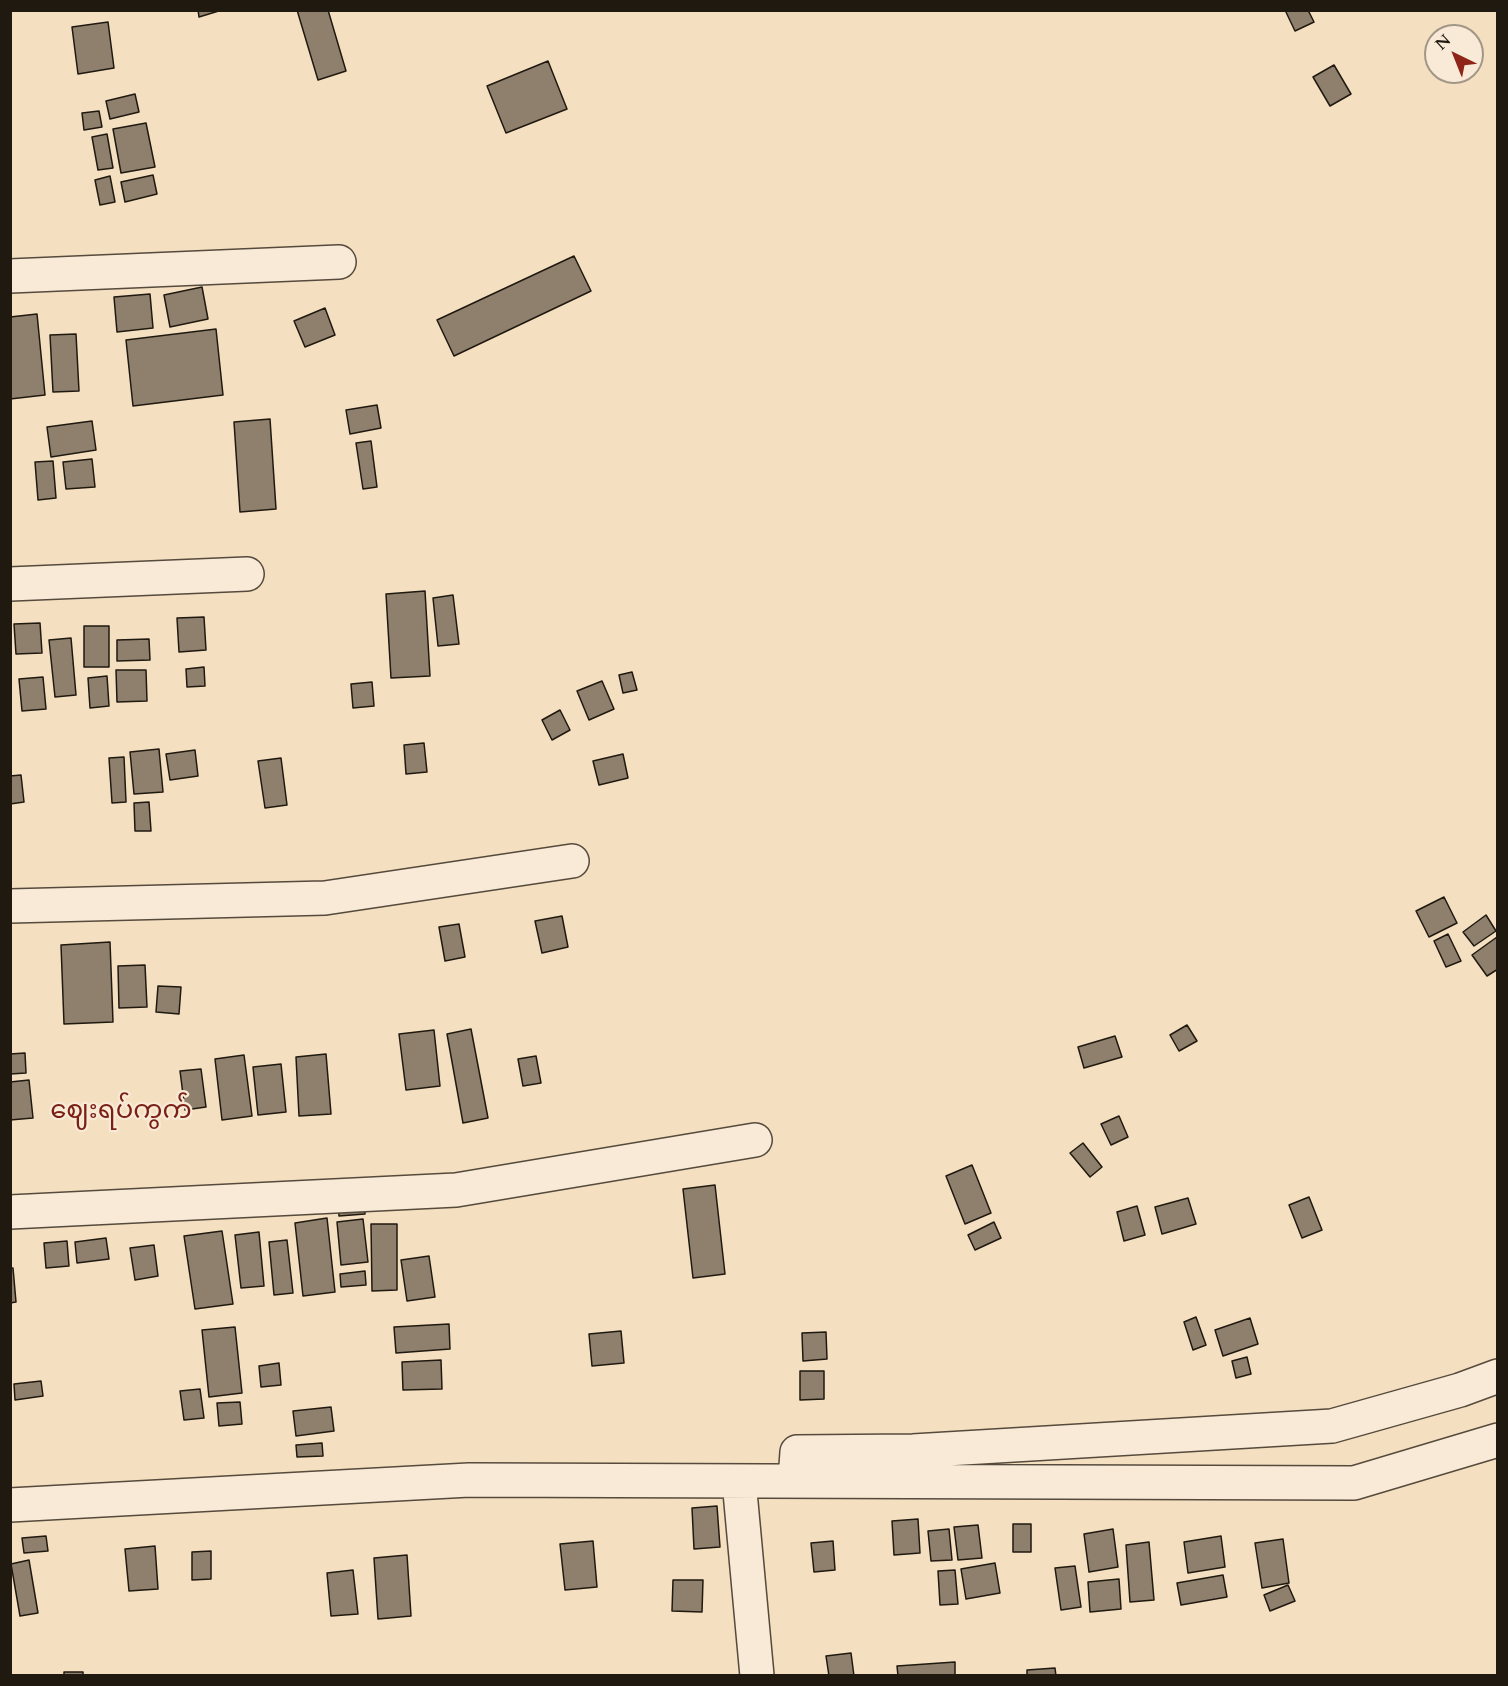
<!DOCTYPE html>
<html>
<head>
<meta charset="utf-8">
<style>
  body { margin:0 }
  #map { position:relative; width:1508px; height:1686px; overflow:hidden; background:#f4dfc0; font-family:Cardo,serif }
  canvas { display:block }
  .frame { position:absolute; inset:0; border:12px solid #201910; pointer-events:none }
  .north { position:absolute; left:1424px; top:24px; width:60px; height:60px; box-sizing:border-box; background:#f8ead6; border:2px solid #a29687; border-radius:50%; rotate:317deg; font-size:16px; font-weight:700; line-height:24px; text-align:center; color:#201910 }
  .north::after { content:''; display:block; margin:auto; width:21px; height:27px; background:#8f2418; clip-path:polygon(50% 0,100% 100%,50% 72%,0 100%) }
</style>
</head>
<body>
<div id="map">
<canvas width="1508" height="1686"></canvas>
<div class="frame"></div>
<div class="north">N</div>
</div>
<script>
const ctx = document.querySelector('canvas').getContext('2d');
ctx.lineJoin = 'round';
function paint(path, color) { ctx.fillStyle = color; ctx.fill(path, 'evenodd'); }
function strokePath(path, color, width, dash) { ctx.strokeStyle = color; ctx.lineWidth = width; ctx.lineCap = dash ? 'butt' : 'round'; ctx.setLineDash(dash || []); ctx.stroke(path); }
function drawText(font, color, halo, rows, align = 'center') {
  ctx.font = font + ' Cardo,"Noto Sans Myanmar",serif'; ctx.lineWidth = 4.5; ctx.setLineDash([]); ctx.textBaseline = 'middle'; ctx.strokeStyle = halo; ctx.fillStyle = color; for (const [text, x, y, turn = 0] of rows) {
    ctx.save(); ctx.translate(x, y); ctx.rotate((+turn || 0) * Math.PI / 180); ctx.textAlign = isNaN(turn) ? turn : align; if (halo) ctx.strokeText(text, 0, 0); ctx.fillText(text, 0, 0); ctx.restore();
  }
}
const building = new Path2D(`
  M 198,10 L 222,10 L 199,17 Z
  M 297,10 L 328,10 L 346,71 L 318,80 Z
  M 1285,10 L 1308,10 L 1314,22 L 1295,31 Z
  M 108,22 L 114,68 L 78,74 L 72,27 Z
  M 548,61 L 567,109 L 506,133 L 487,86 Z
  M 1334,65 L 1351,94 L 1330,106 L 1313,77 Z
  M 135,94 L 139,112 L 110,119 L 106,101 Z
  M 99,111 L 102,127 L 84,130 L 82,113 Z
  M 146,123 L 155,167 L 121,173 L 113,129 Z
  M 107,134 L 113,168 L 98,170 L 92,137 Z
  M 153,175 L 157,194 L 125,202 L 121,182 Z
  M 110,176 L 115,202 L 100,205 L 95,180 Z
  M 574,256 L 591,291 L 454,356 L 437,320 Z
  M 202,287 L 208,319 L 170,327 L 164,295 Z
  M 150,294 L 153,328 L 117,332 L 114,297 Z
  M 325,308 L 335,335 L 305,347 L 294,321 Z
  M 37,314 L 45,395 L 10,399 L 10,317 Z
  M 216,329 L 223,395 L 133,406 L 126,340 Z
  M 76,334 L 79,391 L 53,392 L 50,335 Z
  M 377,405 L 381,428 L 350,434 L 346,410 Z
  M 270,419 L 276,509 L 240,512 L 234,422 Z
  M 92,421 L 96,450 L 51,457 L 47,427 Z
  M 371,441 L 377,487 L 363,489 L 356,443 Z
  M 92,459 L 95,487 L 66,489 L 63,462 Z
  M 53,461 L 56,498 L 38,500 L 35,462 Z
  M 425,591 L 430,676 L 391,678 L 386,594 Z
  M 453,595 L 459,644 L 438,646 L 433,598 Z
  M 204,617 L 206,650 L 179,652 L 177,618 Z
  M 40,623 L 42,653 L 16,654 L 14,624 Z
  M 84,626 L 109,626 L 109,667 L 84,667 Z
  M 71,638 L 76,695 L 55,697 L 49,640 Z
  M 149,639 L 150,660 L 117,661 L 117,640 Z
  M 204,667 L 205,686 L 187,687 L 186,669 Z
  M 116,670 L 146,670 L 147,701 L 117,702 Z
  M 632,672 L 637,690 L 623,693 L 619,675 Z
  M 107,676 L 109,706 L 90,708 L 88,678 Z
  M 43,677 L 46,709 L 22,711 L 19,679 Z
  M 602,681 L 614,709 L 589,720 L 577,691 Z
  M 372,682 L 374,706 L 353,708 L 351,684 Z
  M 560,710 L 570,730 L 552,740 L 542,720 Z
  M 424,743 L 427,772 L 406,774 L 404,745 Z
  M 159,749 L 163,792 L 134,794 L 130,752 Z
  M 195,750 L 198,776 L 170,780 L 166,754 Z
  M 623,754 L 628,778 L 599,785 L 593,761 Z
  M 124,757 L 126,802 L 112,803 L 109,758 Z
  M 281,758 L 287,805 L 265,808 L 258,761 Z
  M 21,775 L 24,802 L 10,804 L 10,776 Z
  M 149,802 L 151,831 L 135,831 L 134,803 Z
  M 1444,897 L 1457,923 L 1429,937 L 1416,911 Z
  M 1486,915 L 1496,931 L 1474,946 L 1463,932 Z
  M 562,916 L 568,947 L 542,953 L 535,921 Z
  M 459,924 L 465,957 L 445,961 L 439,927 Z
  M 1448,934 L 1461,961 L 1446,967 L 1434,941 Z
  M 1497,937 L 1498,969 L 1487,976 L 1472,955 Z
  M 110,942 L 113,1022 L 64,1024 L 61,945 Z
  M 145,965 L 147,1007 L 119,1008 L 118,966 Z
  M 158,986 L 181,987 L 179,1014 L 156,1012 Z
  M 1187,1025 L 1197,1041 L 1179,1051 L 1170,1035 Z
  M 471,1029 L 488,1118 L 463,1123 L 447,1034 Z
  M 434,1030 L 440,1086 L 406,1090 L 399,1034 Z
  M 1115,1036 L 1122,1057 L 1084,1068 L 1078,1047 Z
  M 25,1053 L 26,1073 L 10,1074 L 10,1054 Z
  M 326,1054 L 331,1114 L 299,1116 L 296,1057 Z
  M 244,1055 L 252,1116 L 222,1120 L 215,1059 Z
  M 536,1056 L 541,1083 L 523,1086 L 518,1059 Z
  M 281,1064 L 286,1112 L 258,1115 L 253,1067 Z
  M 201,1069 L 206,1107 L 185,1110 L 180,1071 Z
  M 29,1080 L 33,1118 L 10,1120 L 10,1082 Z
  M 1119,1116 L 1128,1137 L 1111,1145 L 1101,1124 Z
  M 1083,1143 L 1102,1167 L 1090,1177 L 1070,1153 Z
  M 972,1165 L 991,1213 L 965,1224 L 946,1176 Z
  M 715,1185 L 725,1274 L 693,1278 L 683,1189 Z
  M 1309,1197 L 1322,1230 L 1302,1238 L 1289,1205 Z
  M 1188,1198 L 1196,1224 L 1162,1234 L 1155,1207 Z
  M 364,1201 L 365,1214 L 339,1216 L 338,1203 Z
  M 1137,1206 L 1145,1235 L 1124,1241 L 1117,1212 Z
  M 327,1218 L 335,1292 L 303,1296 L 295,1223 Z
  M 363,1219 L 368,1262 L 341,1265 L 337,1222 Z
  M 994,1222 L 1001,1238 L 975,1250 L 968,1235 Z
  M 371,1224 L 397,1224 L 397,1290 L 372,1291 Z
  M 222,1231 L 233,1304 L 195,1309 L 184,1236 Z
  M 259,1232 L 264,1286 L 241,1288 L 235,1235 Z
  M 106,1238 L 109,1259 L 77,1263 L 75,1242 Z
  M 287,1240 L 293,1293 L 274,1295 L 269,1242 Z
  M 67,1241 L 69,1266 L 46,1268 L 44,1243 Z
  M 154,1245 L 158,1276 L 135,1280 L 130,1248 Z
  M 429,1256 L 435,1297 L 407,1301 L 401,1260 Z
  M 10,1268 L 13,1268 L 16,1302 L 10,1303 Z
  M 365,1271 L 366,1285 L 341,1287 L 340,1274 Z
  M 1196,1317 L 1206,1345 L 1193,1350 L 1184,1322 Z
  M 1250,1318 L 1258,1344 L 1223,1356 L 1215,1330 Z
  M 449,1324 L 450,1349 L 396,1353 L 394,1327 Z
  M 235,1327 L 242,1393 L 209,1397 L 202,1330 Z
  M 621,1331 L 624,1363 L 592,1366 L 589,1334 Z
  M 826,1332 L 827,1359 L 803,1361 L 802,1333 Z
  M 1247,1357 L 1251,1374 L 1236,1378 L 1232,1361 Z
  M 441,1360 L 442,1389 L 403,1390 L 402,1362 Z
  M 279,1363 L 281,1385 L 261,1387 L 259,1366 Z
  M 800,1371 L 824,1371 L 824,1399 L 800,1400 Z
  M 41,1381 L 43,1396 L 15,1400 L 14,1384 Z
  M 200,1389 L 204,1418 L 184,1420 L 180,1391 Z
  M 240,1402 L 242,1424 L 219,1426 L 217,1403 Z
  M 331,1407 L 334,1431 L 296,1436 L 293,1411 Z
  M 322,1443 L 323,1456 L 297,1457 L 296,1445 Z
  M 717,1506 L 720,1547 L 694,1549 L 692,1508 Z
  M 918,1519 L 920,1553 L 894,1555 L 892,1521 Z
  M 1013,1524 L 1031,1524 L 1031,1552 L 1013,1552 Z
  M 978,1525 L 982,1558 L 958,1560 L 954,1527 Z
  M 949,1529 L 952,1560 L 931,1561 L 928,1531 Z
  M 1113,1529 L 1118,1567 L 1089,1572 L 1084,1534 Z
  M 46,1536 L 48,1551 L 24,1553 L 22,1538 Z
  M 1221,1536 L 1225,1567 L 1188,1573 L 1184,1542 Z
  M 1283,1539 L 1289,1583 L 1262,1588 L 1255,1543 Z
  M 593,1541 L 597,1587 L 565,1590 L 560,1544 Z
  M 833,1541 L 835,1570 L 814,1572 L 811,1543 Z
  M 1149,1542 L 1154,1600 L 1130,1602 L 1126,1545 Z
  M 155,1546 L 158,1589 L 129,1591 L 125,1549 Z
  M 211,1551 L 211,1579 L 192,1580 L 192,1552 Z
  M 407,1555 L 411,1616 L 378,1619 L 374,1558 Z
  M 29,1560 L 38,1613 L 20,1616 L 11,1564 Z
  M 995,1563 L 1000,1593 L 966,1599 L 961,1569 Z
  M 1075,1566 L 1081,1607 L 1061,1610 L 1055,1568 Z
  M 353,1570 L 358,1614 L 331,1616 L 327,1573 Z
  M 955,1570 L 958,1604 L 940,1605 L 938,1571 Z
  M 1223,1575 L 1227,1597 L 1181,1605 L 1177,1583 Z
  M 1119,1579 L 1121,1609 L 1090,1612 L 1088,1582 Z
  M 673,1580 L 703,1580 L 702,1612 L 672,1611 Z
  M 1288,1585 L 1295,1601 L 1270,1611 L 1264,1595 Z
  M 851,1653 L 854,1676 L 829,1676 L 826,1656 Z
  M 955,1662 L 955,1676 L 898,1676 L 897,1666 Z
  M 1055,1668 L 1056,1676 L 1027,1676 L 1027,1670 Z
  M 64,1672 L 83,1672 L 83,1676 L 64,1676 Z`);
const street = new Path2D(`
  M 10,276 L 339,262
  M 10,584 L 247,574
  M 10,906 L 325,898 L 572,861
  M 10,1212 L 456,1190 L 755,1140
  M 739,1481 L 757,1676
  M 795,1481 L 797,1452 L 913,1451 L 1332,1426 L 1460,1390 L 1498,1376
  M 10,1505 L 469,1480 L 1354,1483 L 1498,1440`);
const quarterNames = [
  ["ဈေးရပ်ကွက်",121,1112]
];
paint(building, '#8e806c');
strokePath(building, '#201910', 1.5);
strokePath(street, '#554a3c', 36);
strokePath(street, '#f8ead6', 33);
drawText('26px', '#7a1f14', '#f8ead6', quarterNames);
</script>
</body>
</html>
